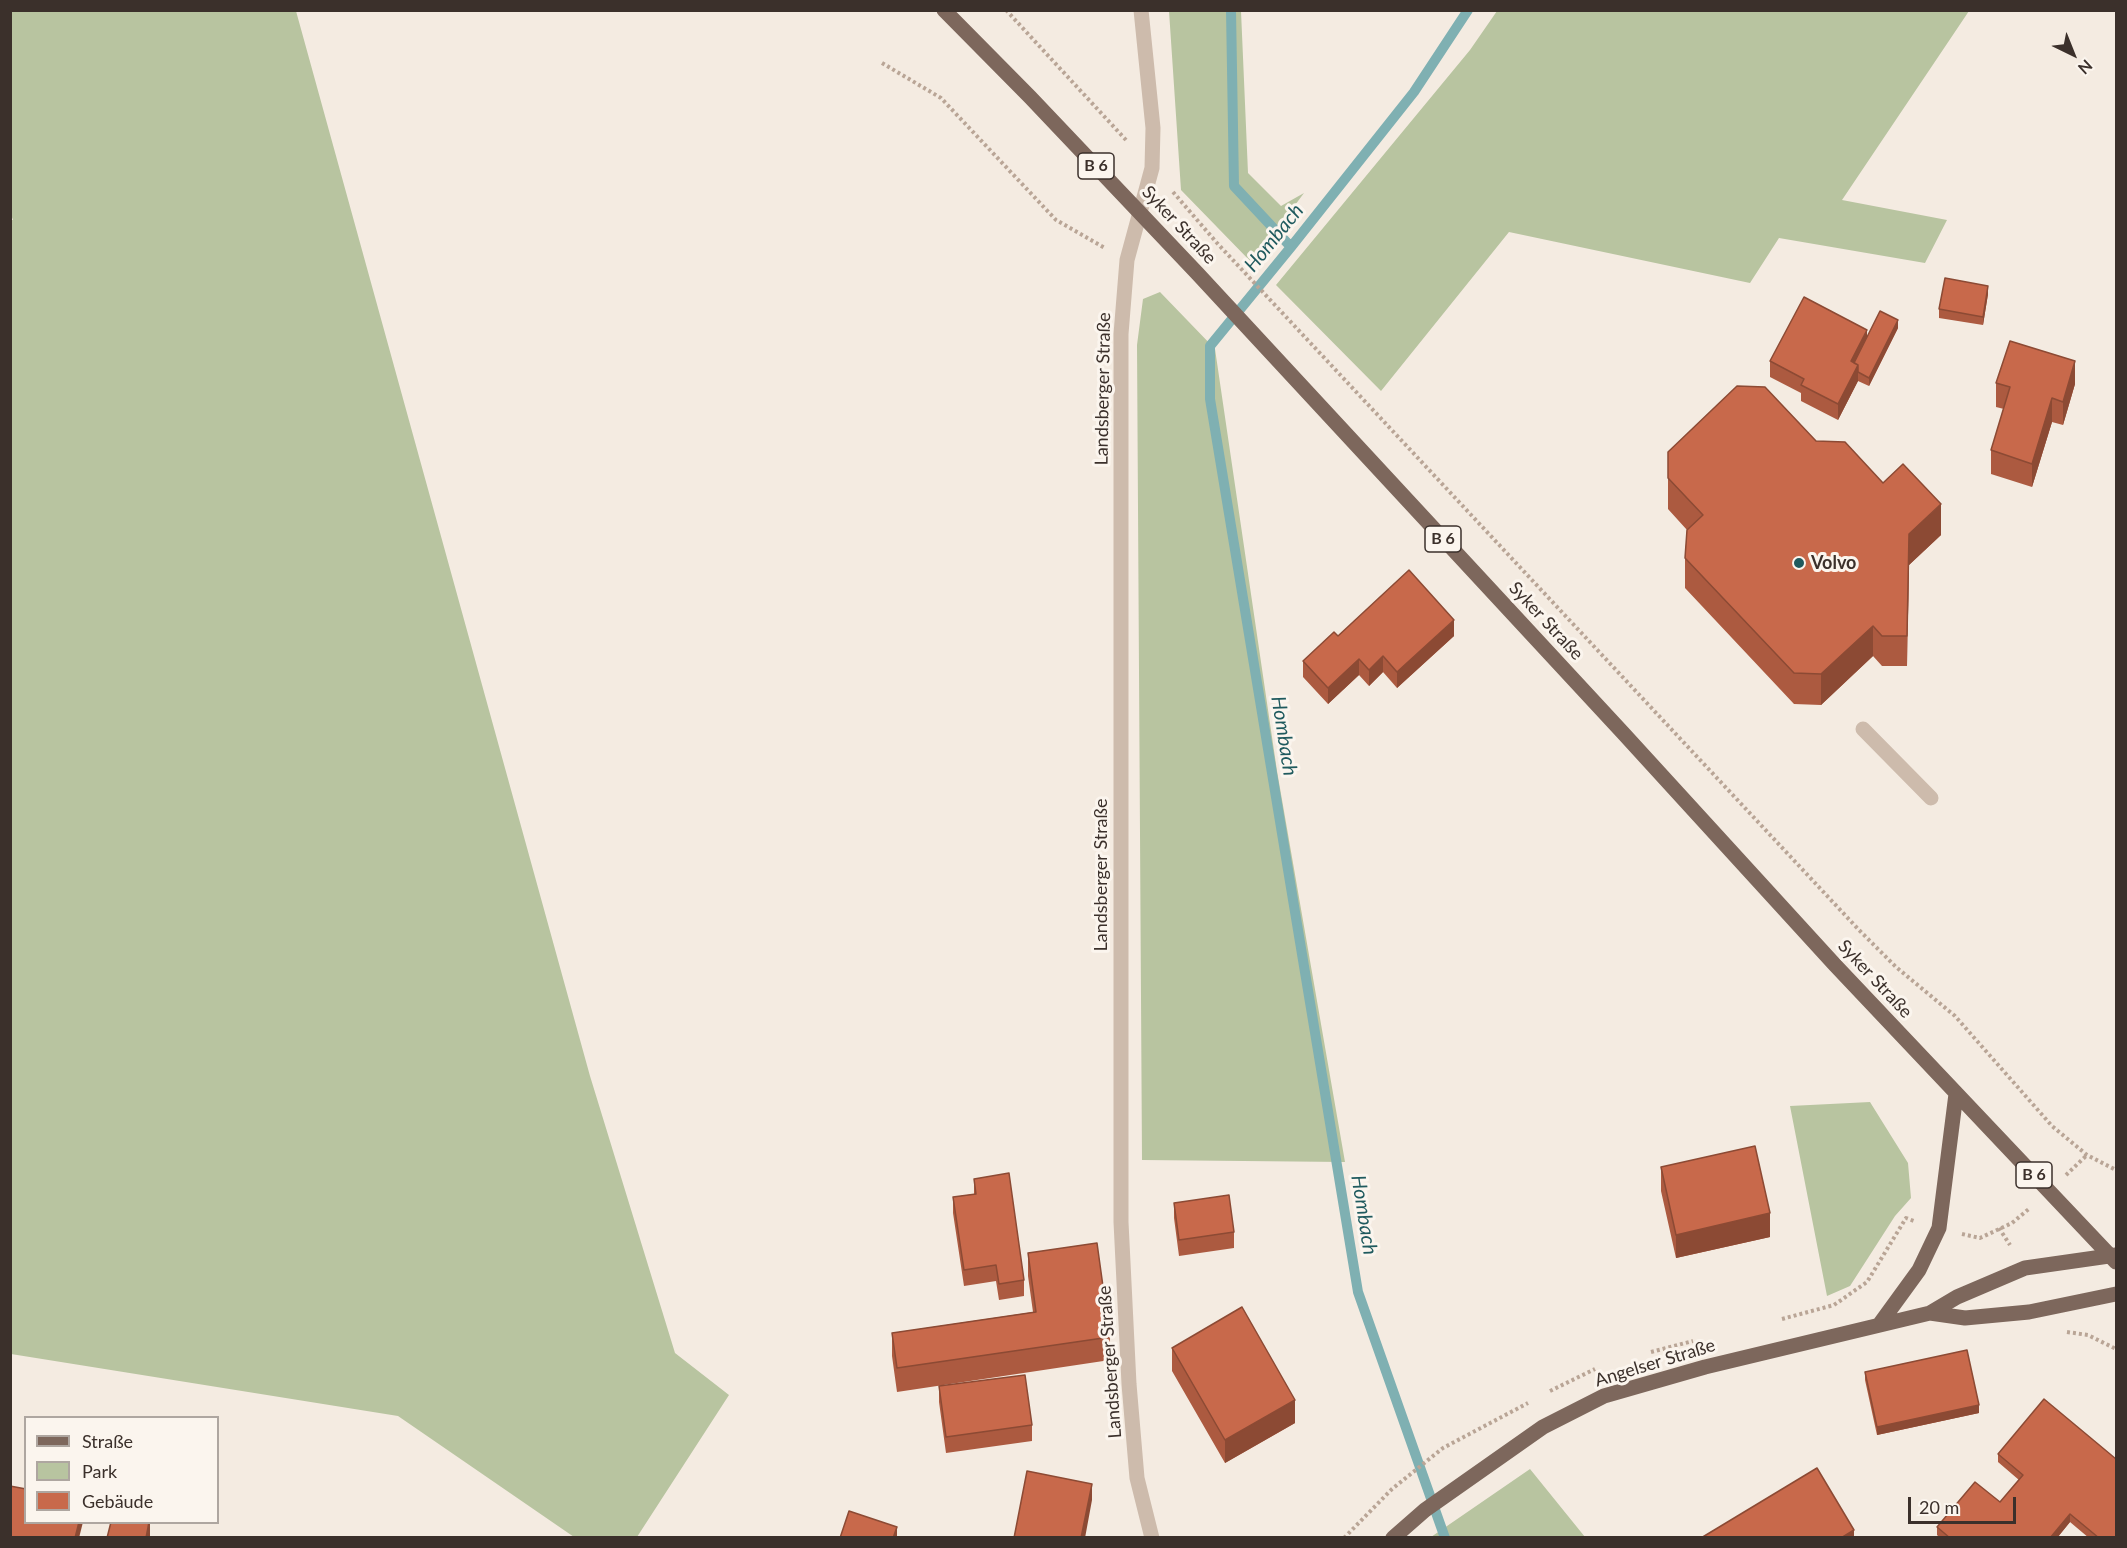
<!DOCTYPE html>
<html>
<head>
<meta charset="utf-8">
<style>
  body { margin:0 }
  #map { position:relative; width:2127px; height:1548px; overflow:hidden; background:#f4ebe1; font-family:Lato,sans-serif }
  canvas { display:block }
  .frame { position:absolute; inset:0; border:12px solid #3b302b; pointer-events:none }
  .legend { position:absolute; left:24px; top:1416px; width:195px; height:108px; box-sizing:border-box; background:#fbf5ee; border:2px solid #aea6a0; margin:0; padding:8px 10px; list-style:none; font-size:18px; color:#3b302b }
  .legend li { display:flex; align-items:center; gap:12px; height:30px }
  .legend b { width:30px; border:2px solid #aea6a0 }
  .north { position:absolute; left:2043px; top:24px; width:60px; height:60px; -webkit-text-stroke:4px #fbf5ee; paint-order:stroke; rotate:137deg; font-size:16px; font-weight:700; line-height:24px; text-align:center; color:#3b302b }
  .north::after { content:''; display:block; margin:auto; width:21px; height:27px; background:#3b302b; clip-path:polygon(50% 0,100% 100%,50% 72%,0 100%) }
  .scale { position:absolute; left:1908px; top:1497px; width:108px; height:27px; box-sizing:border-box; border:3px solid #3b302b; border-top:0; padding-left:8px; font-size:18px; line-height:21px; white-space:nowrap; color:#3b302b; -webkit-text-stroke:4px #fbf5ee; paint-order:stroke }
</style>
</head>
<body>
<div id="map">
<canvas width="2127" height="1548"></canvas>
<div class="frame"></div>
<ul class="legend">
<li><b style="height:8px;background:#7d675c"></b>Straße</li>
<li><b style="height:16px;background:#b8c4a0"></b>Park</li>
<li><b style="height:16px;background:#c8694b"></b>Gebäude</li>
</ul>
<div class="north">N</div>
<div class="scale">20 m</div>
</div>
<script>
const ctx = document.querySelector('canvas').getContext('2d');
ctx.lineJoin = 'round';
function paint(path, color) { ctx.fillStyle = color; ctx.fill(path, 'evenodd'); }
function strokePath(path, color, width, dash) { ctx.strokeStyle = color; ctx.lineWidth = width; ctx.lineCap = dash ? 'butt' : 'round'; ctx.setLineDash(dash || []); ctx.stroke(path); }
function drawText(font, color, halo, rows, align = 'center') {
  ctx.font = font + ' Lato,sans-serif'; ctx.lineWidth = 6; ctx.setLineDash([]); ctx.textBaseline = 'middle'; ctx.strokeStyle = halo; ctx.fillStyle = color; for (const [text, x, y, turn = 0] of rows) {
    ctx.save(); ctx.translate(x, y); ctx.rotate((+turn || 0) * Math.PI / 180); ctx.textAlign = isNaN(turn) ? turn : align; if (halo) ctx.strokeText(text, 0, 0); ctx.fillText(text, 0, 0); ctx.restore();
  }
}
const green = new Path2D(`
  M 10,11 L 296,11 L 590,1076 L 675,1353 L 729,1395 L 637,1537 L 574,1537 L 398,1416 L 11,1354 L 10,220 L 13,220 L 10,212 Z
  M 1169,11 L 1241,11 L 1248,173 L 1281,206 L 1304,193 L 1252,263 L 1181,190 Z
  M 1497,11 L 1969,11 L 1842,200 L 1947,220 L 1925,263 L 1779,238 L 1750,283 L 1509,232 L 1381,391 L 1276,285 L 1470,50 Z
  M 1160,292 L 1215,349 L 1277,771 L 1345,1162 L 1142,1160 L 1137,345 L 1143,299 Z
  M 1870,1102 L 1908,1163 L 1911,1198 L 1895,1216 L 1850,1286 L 1827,1296 L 1790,1106 Z
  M 1530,1469 L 1585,1537 L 1431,1537 Z`);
const stream = new Path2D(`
  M 1231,10 L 1234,186 L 1291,247
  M 1445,1538 L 1358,1292 L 1210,399 L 1210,346 L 1291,247 L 1414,92 L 1468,10`);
const path = new Path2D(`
  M 1006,10 L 1126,140
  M 882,63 L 941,98 L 1056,220 L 1105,248
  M 1173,192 L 1217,243 L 1859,930 L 1896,967 L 1955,1016 L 2052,1126 L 2087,1155 L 2116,1170
  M 2066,1175 L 2087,1155
  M 1999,1228 L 2010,1245
  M 1962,1234 L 1980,1238 L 2012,1223 L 2030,1208
  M 1782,1319 L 1834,1305 L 1867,1282 L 1906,1218 L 1914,1221
  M 2067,1332 L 2088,1335 L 2116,1349
  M 1651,1352 L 1693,1341
  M 1550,1391 L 1595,1369
  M 1344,1538 L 1392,1489 L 1443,1448 L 1528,1403`);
const minor = new Path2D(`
  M 1141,10 L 1153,128 L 1152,168 L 1127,260 L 1121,334 L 1121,1222 L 1129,1384 L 1137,1478 L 1152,1538
  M 1863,729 L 1931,798`);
const major = new Path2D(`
  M 944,10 L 1030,97 L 1197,273 L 1624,734 L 1835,965 L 2116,1262
  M 1930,1313 L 1965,1318 L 2029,1312 L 2116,1294
  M 1879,1325 L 1919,1270 L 1939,1228 L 1956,1094
  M 1393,1538 L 1425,1510 L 1543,1427 L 1604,1396 L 1705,1367 L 1930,1313 L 1957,1297 L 2025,1268 L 2116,1255`);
const wall = new Path2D(`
  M 1988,294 L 1983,325 L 1939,318 L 1939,309 Z
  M 1898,328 L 1869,386 L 1858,381 L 1838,420 L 1801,401 L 1801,393 L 1770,377 L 1770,361 Z
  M 1996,383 L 2075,384 L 2063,425 L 2052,422 L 2032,487 L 1991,474 L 1991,450 L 2004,409 L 1996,407 Z
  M 1816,441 L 1941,535 L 1909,565 L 1907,666 L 1882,666 L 1873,656 L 1821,705 L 1794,704 L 1685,588 L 1685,558 L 1687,530 L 1668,509 L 1668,452 Z
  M 1338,636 L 1454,636 L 1397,688 L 1383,672 L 1369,686 L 1359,675 L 1328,704 L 1303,677 L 1303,661 Z
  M 1661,1167 L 1770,1237 L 1676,1258 L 1661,1191 Z
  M 974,1179 L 1024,1280 L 1024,1296 L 999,1300 L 996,1281 L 964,1286 L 953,1213 L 953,1197 L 974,1194 Z
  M 1174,1203 L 1234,1232 L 1234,1248 L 1179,1256 L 1174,1218 Z
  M 1028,1253 L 1110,1337 L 1110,1360 L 897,1392 L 892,1356 L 892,1333 L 1033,1312 L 1028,1276 Z
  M 1172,1348 L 1295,1423 L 1225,1463 L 1172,1371 Z
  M 1865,1372 L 1979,1413 L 1877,1435 L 1865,1380 Z
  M 939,1386 L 1032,1425 L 1032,1441 L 946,1453 L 939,1402 Z
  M 1998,1454 L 2116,1538 L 2089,1538 L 2070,1522 L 2057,1538 L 1940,1538 L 1937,1535 L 1937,1527 L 2000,1502 L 2019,1480 L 1998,1462 Z`);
const shadedWall = new Path2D(`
  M 1988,286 L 1988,294 L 1983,325 L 1983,317 Z
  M 1898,320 L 1898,328 L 1869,386 L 1869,378 Z
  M 1867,330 L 1867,346 L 1851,369 L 1851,361 Z
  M 2075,361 L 2075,384 L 2063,425 L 2063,402 Z
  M 1858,365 L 1858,381 L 1838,420 L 1838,404 Z
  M 2052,398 L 2052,422 L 2032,487 L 2032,464 Z
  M 1941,504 L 1941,535 L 1909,565 L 1907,666 L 1909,534 Z
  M 1454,620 L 1454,636 L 1397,688 L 1397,672 Z
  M 1873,626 L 1873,656 L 1821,705 L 1821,674 Z
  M 1383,656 L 1383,672 L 1369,686 L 1369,670 Z
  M 1359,659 L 1359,675 L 1328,704 L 1328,688 Z
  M 1770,1213 L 1770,1237 L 1676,1258 L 1676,1235 Z
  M 1295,1400 L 1295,1423 L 1225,1463 L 1225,1440 Z
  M 1979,1405 L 1979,1413 L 1877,1435 L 1877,1427 Z
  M 1092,1484 L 1092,1500 L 1085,1538 L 1081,1538 Z
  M 2070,1514 L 2070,1522 L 2057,1538 L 2050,1538 Z
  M 79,1522 L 83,1522 L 79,1538 L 75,1538 Z
  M 149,1522 L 150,1522 L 150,1538 L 146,1538 Z
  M 897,1527 L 897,1538 L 893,1538 Z
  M 1854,1530 L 1854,1538 L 1841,1538 Z`);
const building = new Path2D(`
  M 1945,278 L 1988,286 L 1983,317 L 1939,309 Z
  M 1804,297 L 1867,330 L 1851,361 L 1858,365 L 1838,404 L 1801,385 L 1804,379 L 1770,361 Z
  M 1880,311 L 1898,320 L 1869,378 L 1858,372 L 1858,365 L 1854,363 Z
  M 2010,341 L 2075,361 L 2063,402 L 2052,398 L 2032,464 L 1991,450 L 2010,387 L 1996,383 Z
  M 1737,386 L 1765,387 L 1816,441 L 1845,442 L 1883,483 L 1903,464 L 1941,504 L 1909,534 L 1907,636 L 1882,636 L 1873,626 L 1821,674 L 1794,673 L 1685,558 L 1687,530 L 1703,515 L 1668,478 L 1668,452 Z
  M 1409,570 L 1454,620 L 1397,672 L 1383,656 L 1369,670 L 1359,659 L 1328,688 L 1303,661 L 1334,632 L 1338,636 Z
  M 1755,1146 L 1770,1213 L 1676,1235 L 1661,1167 Z
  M 1009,1173 L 1024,1280 L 999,1284 L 996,1265 L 964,1270 L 953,1197 L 976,1194 L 974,1179 Z
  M 1229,1195 L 1234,1232 L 1179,1240 L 1174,1203 Z
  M 1097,1243 L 1110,1337 L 897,1368 L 892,1333 L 1036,1312 L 1028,1253 Z
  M 1242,1307 L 1295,1400 L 1225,1440 L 1172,1348 Z
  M 1967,1350 L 1979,1405 L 1877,1427 L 1865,1372 Z
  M 1025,1375 L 1032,1425 L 946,1437 L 939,1386 Z
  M 2044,1399 L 2116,1459 L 2116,1538 L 2099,1538 L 2070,1514 L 2050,1538 L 1950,1538 L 1937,1527 L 1975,1482 L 2000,1502 L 2023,1475 L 1998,1454 Z
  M 1817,1468 L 1854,1530 L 1841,1538 L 1701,1538 Z
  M 1027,1471 L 1092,1484 L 1081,1538 L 1014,1538 Z
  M 10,1486 L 26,1489 L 26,1522 L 79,1522 L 75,1538 L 10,1538 Z
  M 849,1511 L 897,1527 L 893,1538 L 840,1538 Z
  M 111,1522 L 149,1522 L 146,1538 L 107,1538 Z`);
const markers = [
  [1799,563,6,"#1f5a5e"]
];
const shields = [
  [1096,166,36],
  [1443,539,36],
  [2034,1175,36]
];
const shieldNames = [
  ["B 6",1096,166],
  ["B 6",1443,539],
  ["B 6",2034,1175]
];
const streetNames = [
  ["Syker Straße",1179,225,47],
  ["Landsberger Straße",1103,389,-89],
  ["Syker Straße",1546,621,47],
  ["Landsberger Straße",1101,875,-90],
  ["Syker Straße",1875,979,47],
  ["Landsberger Straße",1110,1362,-94],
  ["Angelser Straße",1655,1363,-17]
];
const poiNames = [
  ["Volvo",1811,563]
];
const waterNames = [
  ["Hombach",1274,238,-51],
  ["Hombach",1284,736,81],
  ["Hombach",1364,1215,81]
];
paint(green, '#b8c4a0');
strokePath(stream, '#7fb0b2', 10);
strokePath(path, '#b9a596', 4, [3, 3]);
strokePath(minor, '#cdbbac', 15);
strokePath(major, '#7d675c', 15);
paint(wall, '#ac5a40');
paint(shadedWall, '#8c4a34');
paint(building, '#c8694b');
strokePath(building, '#8c4a34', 1.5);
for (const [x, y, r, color] of markers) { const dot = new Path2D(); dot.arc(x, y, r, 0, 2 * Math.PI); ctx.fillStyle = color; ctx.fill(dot); strokePath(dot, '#fbf5ee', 2); }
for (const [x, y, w] of shields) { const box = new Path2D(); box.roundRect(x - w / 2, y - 13, w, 26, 4.5); ctx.fillStyle = '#fbf5ee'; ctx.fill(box); strokePath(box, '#3b302b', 1.5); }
drawText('bold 16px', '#3b302b', null, shieldNames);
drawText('18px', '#3b302b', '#fbf5ee', streetNames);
drawText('bold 18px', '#3b302b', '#fbf5ee', poiNames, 'left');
drawText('italic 20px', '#1f5a5e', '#fbf5ee', waterNames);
</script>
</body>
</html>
